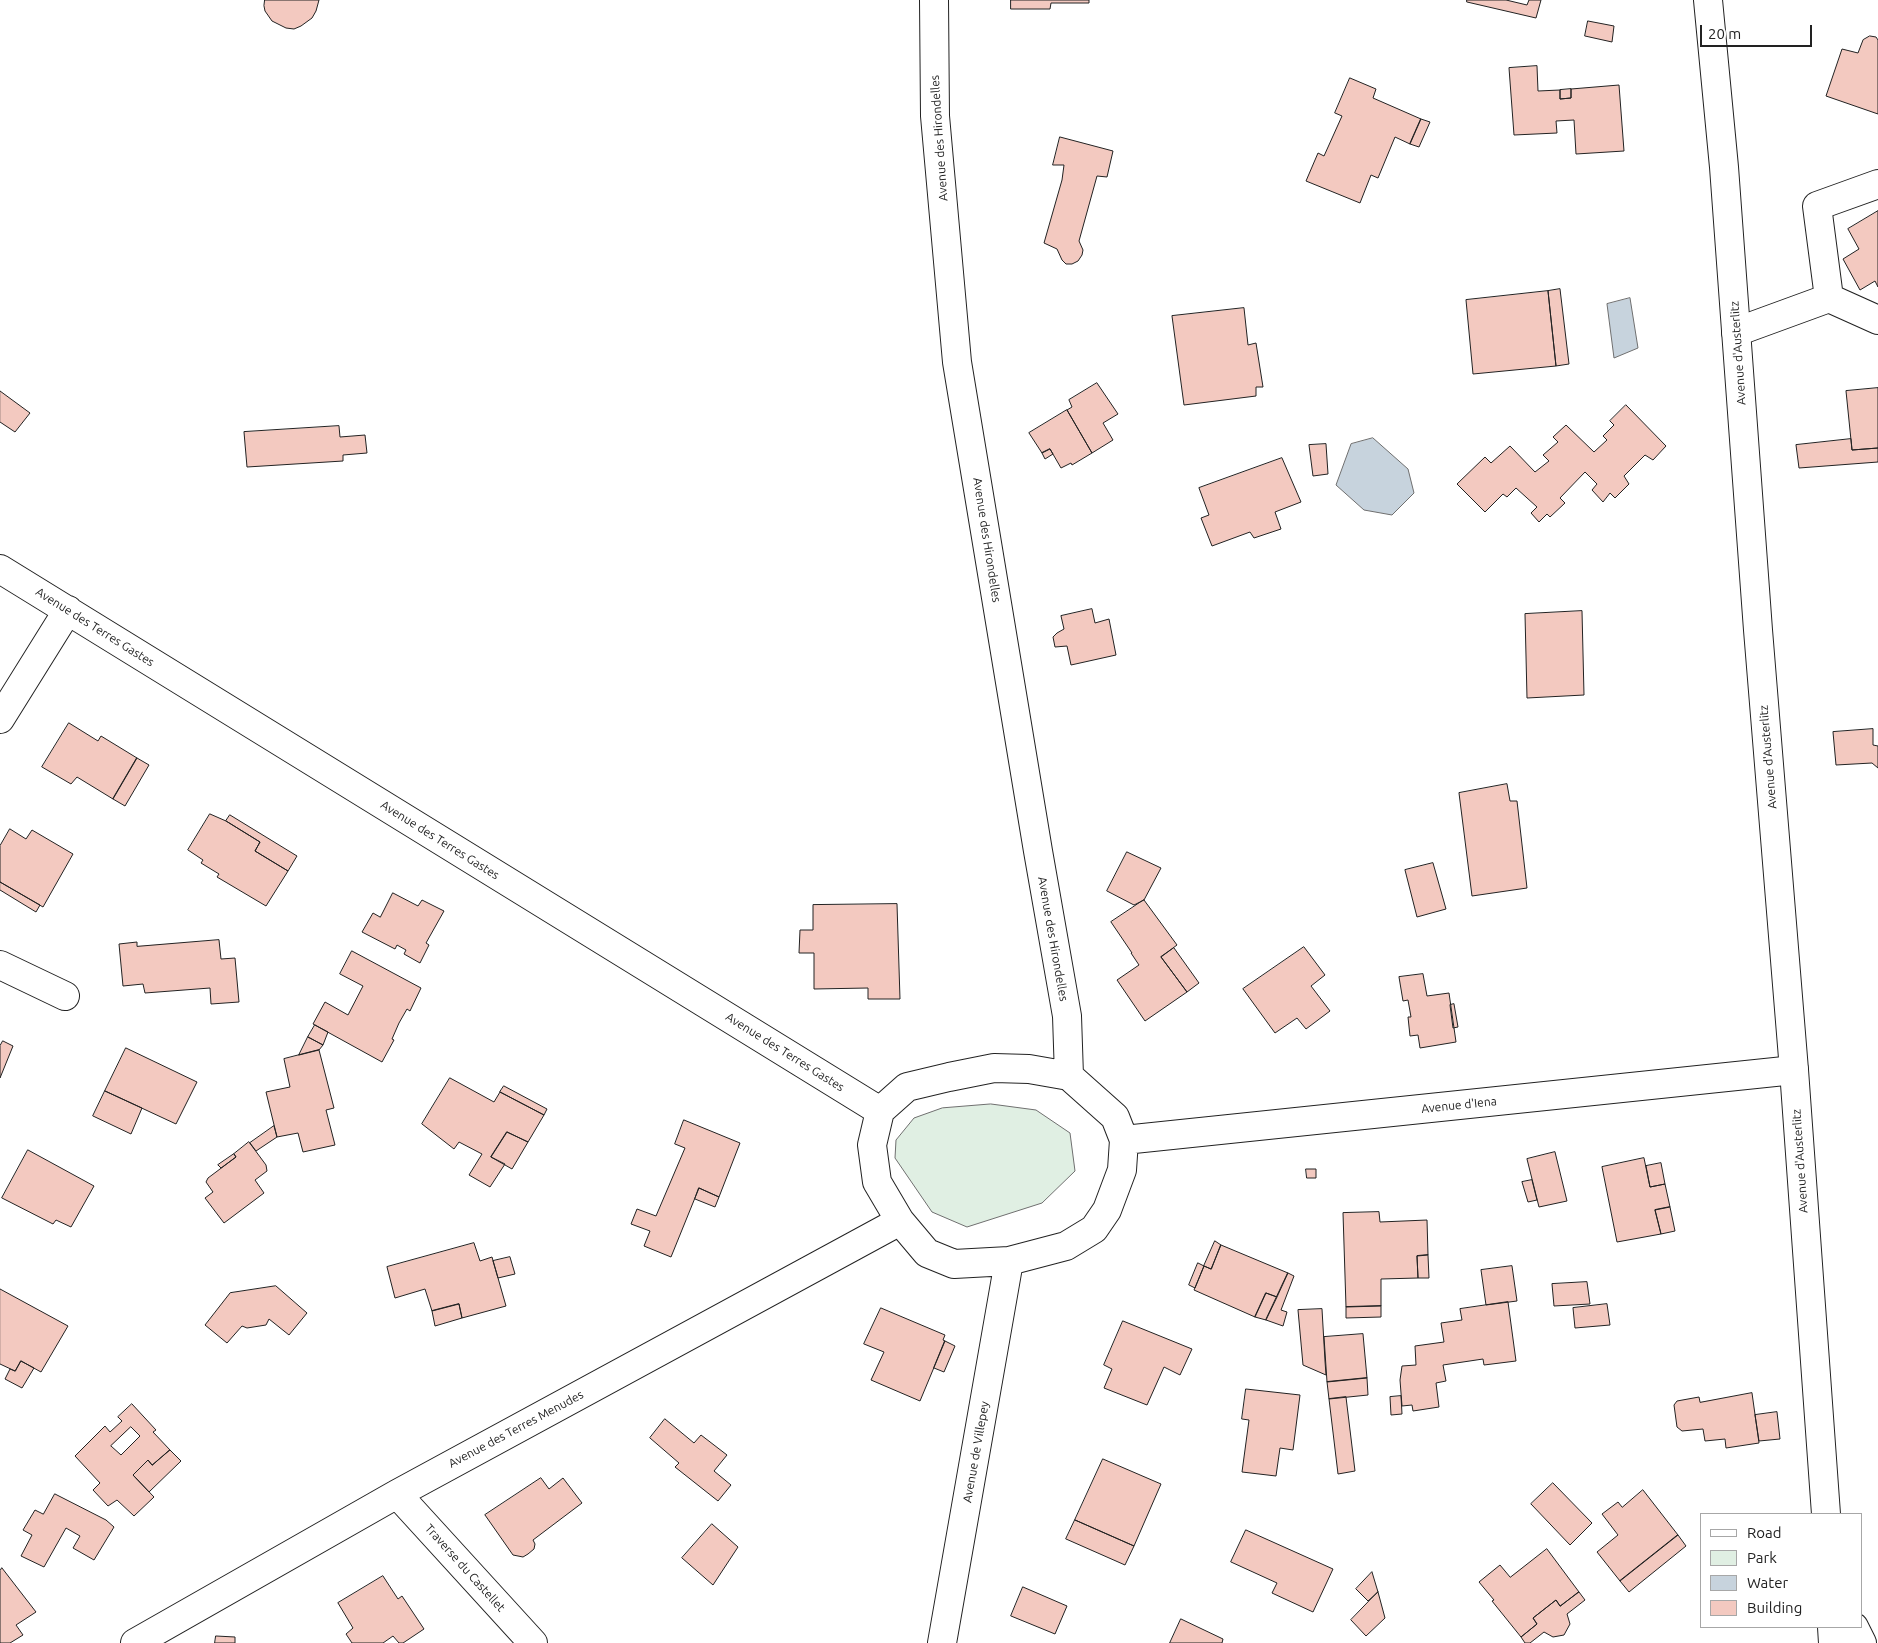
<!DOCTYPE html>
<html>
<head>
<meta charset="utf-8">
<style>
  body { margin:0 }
  #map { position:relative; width:1878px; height:1643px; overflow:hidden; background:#fff; font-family:Ubuntu,sans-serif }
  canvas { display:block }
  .legend { position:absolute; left:1700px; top:1513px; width:162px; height:115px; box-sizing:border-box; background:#fff; border:1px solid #a7a7a7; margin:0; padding:6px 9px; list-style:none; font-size:15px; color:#222 }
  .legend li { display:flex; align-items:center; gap:10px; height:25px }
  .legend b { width:25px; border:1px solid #a7a7a7 }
  .scale { position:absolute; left:1700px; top:25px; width:112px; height:22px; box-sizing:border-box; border:2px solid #222; border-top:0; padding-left:6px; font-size:15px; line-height:18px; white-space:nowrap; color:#222; -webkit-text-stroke:4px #fff; paint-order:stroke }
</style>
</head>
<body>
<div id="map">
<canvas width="1878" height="1643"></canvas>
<ul class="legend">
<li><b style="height:6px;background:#fff"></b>Road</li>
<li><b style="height:14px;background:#e0efe3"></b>Park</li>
<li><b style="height:14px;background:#c7d3dd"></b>Water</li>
<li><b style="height:14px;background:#f3c9c0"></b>Building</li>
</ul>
<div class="scale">20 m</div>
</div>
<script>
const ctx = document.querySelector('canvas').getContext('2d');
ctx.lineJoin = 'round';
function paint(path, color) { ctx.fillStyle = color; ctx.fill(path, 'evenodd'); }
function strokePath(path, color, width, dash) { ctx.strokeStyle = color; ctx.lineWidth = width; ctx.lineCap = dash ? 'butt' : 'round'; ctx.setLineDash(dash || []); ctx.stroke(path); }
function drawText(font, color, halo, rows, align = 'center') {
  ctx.font = font + ' Ubuntu,sans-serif'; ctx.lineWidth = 4; ctx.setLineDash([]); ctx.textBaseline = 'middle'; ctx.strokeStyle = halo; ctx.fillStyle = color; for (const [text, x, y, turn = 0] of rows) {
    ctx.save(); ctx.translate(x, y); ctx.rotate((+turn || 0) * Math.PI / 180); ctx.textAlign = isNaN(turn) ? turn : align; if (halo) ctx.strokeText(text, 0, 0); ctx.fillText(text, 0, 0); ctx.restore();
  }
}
const green = new Path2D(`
  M 991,1104 L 1036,1110 L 1070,1133 L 1075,1171 L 1042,1203 L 967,1227 L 932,1212 L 895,1158 L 896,1140 L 914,1118 L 942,1108 Z`);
const water = new Path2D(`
  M 1630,298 L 1638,348 L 1614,358 L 1607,304 Z
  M 1373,438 L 1408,469 L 1414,493 L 1392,515 L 1364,510 L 1336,485 L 1351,444 Z`);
const building = new Path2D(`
  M 265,0 L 319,0 L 316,11 L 312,18 L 301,26 L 294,29 L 286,28 L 272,21 L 265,11 L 264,6 Z
  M 1011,0 L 1089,0 L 1089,3 L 1051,3 L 1050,9 L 1011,9 Z
  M 1467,0 L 1506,0 L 1527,5 L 1529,0 L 1541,0 L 1536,18 L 1467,2 Z
  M 1588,21 L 1614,26 L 1612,42 L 1585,36 Z
  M 1870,36 L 1876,37 L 1878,40 L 1878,114 L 1826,96 L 1842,49 L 1858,53 L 1863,40 Z
  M 1537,66 L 1538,91 L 1560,90 L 1560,99 L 1571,98 L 1571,89 L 1619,85 L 1624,151 L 1576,154 L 1574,120 L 1556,121 L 1557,133 L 1514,135 L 1509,68 Z
  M 1350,78 L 1376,89 L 1373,98 L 1421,119 L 1410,144 L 1395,137 L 1378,178 L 1371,175 L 1360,203 L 1306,181 L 1318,153 L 1324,156 L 1342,116 L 1335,113 Z
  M 1571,89 L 1571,98 L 1560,99 L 1560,90 Z
  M 1421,119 L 1430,122 L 1419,147 L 1410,144 Z
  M 1060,137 L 1113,151 L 1107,177 L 1097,176 L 1079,241 L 1083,250 L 1082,255 L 1078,261 L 1072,264 L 1066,264 L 1062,260 L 1057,249 L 1044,243 L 1062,180 L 1064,165 L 1053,165 Z
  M 1878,211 L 1878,287 L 1875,281 L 1860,290 L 1843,259 L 1859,249 L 1848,229 Z
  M 1560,289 L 1569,364 L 1556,366 L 1548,291 Z
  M 1548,291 L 1556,366 L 1473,374 L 1466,300 Z
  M 1244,308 L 1248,345 L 1256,343 L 1263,387 L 1256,387 L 1256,396 L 1184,405 L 1172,316 Z
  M 1097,383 L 1118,414 L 1103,423 L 1113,440 L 1092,453 L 1067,410 L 1072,407 L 1069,400 Z
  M 1878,388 L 1878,448 L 1852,450 L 1846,391 Z
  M 0,391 L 30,413 L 15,432 L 0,422 Z
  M 1626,405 L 1666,446 L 1653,460 L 1645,455 L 1624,476 L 1629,484 L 1615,498 L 1610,493 L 1603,502 L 1592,490 L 1597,484 L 1585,472 L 1560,498 L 1565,503 L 1550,517 L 1547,514 L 1539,522 L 1531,513 L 1537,507 L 1516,488 L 1507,497 L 1503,494 L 1485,512 L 1457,484 L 1485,457 L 1491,463 L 1510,446 L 1535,472 L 1549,461 L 1543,455 L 1558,442 L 1553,437 L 1566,425 L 1594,452 L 1607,440 L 1603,436 L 1614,425 L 1610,421 Z
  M 1067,410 L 1092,453 L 1072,465 L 1071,463 L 1061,468 L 1050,449 L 1042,453 L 1029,433 Z
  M 339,426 L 340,437 L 365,435 L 367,453 L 343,455 L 343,461 L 247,467 L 244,432 Z
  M 1851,439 L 1852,450 L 1878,448 L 1878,462 L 1799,468 L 1796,445 Z
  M 1326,444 L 1328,474 L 1313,476 L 1309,445 Z
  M 1050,449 L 1053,454 L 1045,459 L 1042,453 Z
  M 1282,458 L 1301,502 L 1275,512 L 1281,529 L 1254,538 L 1250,532 L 1212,546 L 1201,518 L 1209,515 L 1199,488 Z
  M 1092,609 L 1095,623 L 1109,619 L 1116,655 L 1071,665 L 1067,646 L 1055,647 L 1053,637 L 1057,633 L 1064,629 L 1061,616 Z
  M 1582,611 L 1584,695 L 1527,698 L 1525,614 Z
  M 69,723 L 98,741 L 101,736 L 137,758 L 113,799 L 77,777 L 71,784 L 42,767 Z
  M 1873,729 L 1873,745 L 1878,746 L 1878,768 L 1872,763 L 1836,765 L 1833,732 Z
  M 137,758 L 149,765 L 125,806 L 113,799 Z
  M 1507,784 L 1510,801 L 1517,801 L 1527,888 L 1472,896 L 1459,793 Z
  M 210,814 L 226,821 L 260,842 L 255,851 L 288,871 L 266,906 L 217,877 L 219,874 L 201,863 L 203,860 L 188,850 Z
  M 230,815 L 297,856 L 288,871 L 255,851 L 260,842 L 226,821 Z
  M 10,829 L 26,839 L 32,830 L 73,854 L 43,907 L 0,882 L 0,846 Z
  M 1127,852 L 1161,868 L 1144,900 L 1134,905 L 1107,891 Z
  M 1433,863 L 1446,909 L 1417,917 L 1405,870 Z
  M 0,882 L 40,905 L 36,912 L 0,890 Z
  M 393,893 L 418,906 L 422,900 L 444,911 L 426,943 L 429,945 L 420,963 L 404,954 L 406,950 L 397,945 L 395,949 L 362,932 L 373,913 L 380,917 Z
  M 1144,900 L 1177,945 L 1161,957 L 1187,992 L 1145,1021 L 1117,980 L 1139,965 L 1131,953 L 1132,953 L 1111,922 Z
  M 897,904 L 900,999 L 868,999 L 868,988 L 814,989 L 814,953 L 799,953 L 800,930 L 813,930 L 813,905 Z
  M 219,940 L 221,959 L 235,958 L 239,1002 L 211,1004 L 210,988 L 145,993 L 143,984 L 123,986 L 119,944 L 137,942 L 137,946 Z
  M 1304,947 L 1325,975 L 1311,986 L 1330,1011 L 1306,1029 L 1297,1018 L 1275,1033 L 1243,989 Z
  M 1174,948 L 1199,983 L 1187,992 L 1161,957 Z
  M 352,951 L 421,988 L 410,1011 L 407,1009 L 399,1023 L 392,1039 L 394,1040 L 382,1062 L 313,1024 L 325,1002 L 348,1015 L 363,986 L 340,974 Z
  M 1423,974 L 1427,996 L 1449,993 L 1456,1042 L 1420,1048 L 1418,1035 L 1410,1036 L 1408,1017 L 1411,1017 L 1408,1000 L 1403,1001 L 1399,977 Z
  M 1454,1004 L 1458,1027 L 1453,1028 L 1450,1005 Z
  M 315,1025 L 328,1032 L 323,1045 L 308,1037 Z
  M 308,1037 L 323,1045 L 319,1050 L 299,1055 Z
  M 3,1041 L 13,1046 L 0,1078 L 0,1046 Z
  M 126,1048 L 197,1082 L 176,1124 L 105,1091 Z
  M 319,1050 L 334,1108 L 326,1110 L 335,1145 L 303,1152 L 298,1133 L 277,1137 L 266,1092 L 290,1087 L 284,1059 Z
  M 450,1078 L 494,1102 L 500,1092 L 544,1115 L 528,1142 L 507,1132 L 491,1157 L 505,1164 L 490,1187 L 469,1175 L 482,1154 L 459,1142 L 454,1149 L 422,1124 Z
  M 504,1086 L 547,1109 L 544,1115 L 500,1092 Z
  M 105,1091 L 142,1108 L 131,1134 L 93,1116 Z
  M 684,1120 L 740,1143 L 719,1197 L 699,1188 L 671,1257 L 644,1246 L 650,1231 L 631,1224 L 637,1209 L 656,1216 L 685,1148 L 675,1144 Z
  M 274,1126 L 277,1137 L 256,1151 L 250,1143 Z
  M 507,1132 L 528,1142 L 512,1169 L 491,1157 Z
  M 249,1142 L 266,1165 L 267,1171 L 255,1180 L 264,1193 L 224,1223 L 205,1198 L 213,1192 L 206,1182 L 208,1178 L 236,1157 L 234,1154 Z
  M 28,1150 L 94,1186 L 71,1227 L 56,1220 L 53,1224 L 2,1198 Z
  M 1555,1152 L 1567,1201 L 1539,1207 L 1527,1159 Z
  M 234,1154 L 236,1157 L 221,1168 L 218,1165 Z
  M 1644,1158 L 1650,1187 L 1665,1184 L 1670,1207 L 1655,1210 L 1661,1234 L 1617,1242 L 1602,1167 Z
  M 1661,1163 L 1665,1184 L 1650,1187 L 1646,1166 Z
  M 1306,1169 L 1316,1169 L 1316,1178 L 1307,1178 Z
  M 1532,1180 L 1537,1200 L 1528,1202 L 1522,1182 Z
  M 699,1188 L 719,1197 L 715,1207 L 695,1199 Z
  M 1670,1207 L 1675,1231 L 1661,1234 L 1655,1210 Z
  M 1379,1212 L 1380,1222 L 1427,1220 L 1428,1255 L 1417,1256 L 1418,1278 L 1381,1279 L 1381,1306 L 1346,1307 L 1343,1213 Z
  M 1215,1241 L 1221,1245 L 1211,1269 L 1204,1266 Z
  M 474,1243 L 480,1261 L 492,1257 L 506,1306 L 462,1318 L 459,1304 L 432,1311 L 425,1289 L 395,1298 L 387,1267 Z
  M 1221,1245 L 1288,1273 L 1277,1297 L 1266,1293 L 1255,1317 L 1194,1290 L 1204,1266 L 1211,1269 Z
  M 1428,1255 L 1429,1278 L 1418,1278 L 1417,1256 Z
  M 510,1257 L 515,1274 L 498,1278 L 493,1261 Z
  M 1198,1263 L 1204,1266 L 1195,1288 L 1189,1285 Z
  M 1512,1266 L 1517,1301 L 1486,1305 L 1481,1270 Z
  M 1288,1273 L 1294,1276 L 1281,1310 L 1287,1312 L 1283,1326 L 1266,1320 Z
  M 1587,1282 L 1590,1304 L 1554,1306 L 1552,1284 Z
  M 276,1286 L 307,1313 L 289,1335 L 269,1319 L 266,1325 L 247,1328 L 242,1326 L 227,1343 L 205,1325 L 230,1293 Z
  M 0,1289 L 68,1326 L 41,1372 L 21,1361 L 15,1371 L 0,1364 Z
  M 1266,1293 L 1277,1297 L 1266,1320 L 1255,1317 Z
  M 1508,1302 L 1516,1361 L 1484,1365 L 1483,1359 L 1443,1365 L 1446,1381 L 1436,1383 L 1439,1407 L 1413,1411 L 1412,1405 L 1402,1406 L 1400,1380 L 1402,1366 L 1416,1365 L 1415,1346 L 1444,1342 L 1441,1323 L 1462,1320 L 1460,1309 Z
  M 459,1304 L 462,1318 L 435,1326 L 432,1311 Z
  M 1607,1304 L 1610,1325 L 1575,1328 L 1573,1308 Z
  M 1381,1306 L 1381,1317 L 1346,1318 L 1346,1307 Z
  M 881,1308 L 945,1335 L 943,1340 L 945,1341 L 920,1401 L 871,1380 L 884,1352 L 864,1344 Z
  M 1322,1309 L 1325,1361 L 1326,1375 L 1303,1365 L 1298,1310 Z
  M 1123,1321 L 1192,1349 L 1180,1375 L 1164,1367 L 1147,1405 L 1104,1388 L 1112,1369 L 1104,1365 Z
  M 1363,1334 L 1367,1378 L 1327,1382 L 1324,1337 Z
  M 945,1341 L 955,1346 L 944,1372 L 934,1368 Z
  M 21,1361 L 34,1368 L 22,1388 L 5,1379 L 10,1369 L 15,1371 Z
  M 1367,1378 L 1368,1395 L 1329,1399 L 1327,1382 Z
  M 1246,1389 L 1300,1395 L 1293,1450 L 1280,1448 L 1276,1476 L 1242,1472 L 1249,1420 L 1242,1419 Z
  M 1752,1393 L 1759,1443 L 1726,1448 L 1725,1439 L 1705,1441 L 1703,1429 L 1682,1431 L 1677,1427 L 1674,1405 L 1677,1401 L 1699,1397 L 1700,1402 Z
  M 1401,1396 L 1402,1414 L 1391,1415 L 1390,1397 Z
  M 1346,1397 L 1355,1471 L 1338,1474 L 1329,1399 Z
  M 132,1404 L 156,1430 L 153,1432 L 170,1450 L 152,1465 L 148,1460 L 133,1475 L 154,1497 L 134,1516 L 117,1500 L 108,1506 L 93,1490 L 100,1483 L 75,1456 L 105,1426 L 110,1432 L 122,1421 L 118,1417 ZM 131,1427 L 140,1436 L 121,1455 L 111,1446 Z
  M 1777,1412 L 1780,1439 L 1759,1441 L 1755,1415 Z
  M 665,1419 L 694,1443 L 701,1435 L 727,1455 L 714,1471 L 731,1485 L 718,1501 L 675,1467 L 679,1463 L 650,1438 Z
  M 170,1450 L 181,1461 L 149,1492 L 133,1475 L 148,1460 L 152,1465 Z
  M 1103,1459 L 1161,1484 L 1134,1546 L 1075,1520 Z
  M 541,1478 L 549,1489 L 563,1478 L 582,1503 L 533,1540 L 535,1544 L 534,1549 L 528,1554 L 523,1557 L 513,1555 L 485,1515 Z
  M 1553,1483 L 1592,1523 L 1570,1545 L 1531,1504 Z
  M 1643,1490 L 1678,1535 L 1620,1581 L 1597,1552 L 1618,1535 L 1602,1514 L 1618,1502 L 1622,1507 Z
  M 55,1494 L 106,1520 L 114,1527 L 94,1560 L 73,1548 L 80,1536 L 66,1528 L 44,1567 L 21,1556 L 32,1535 L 23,1530 L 35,1510 L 43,1514 Z
  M 1075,1520 L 1134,1546 L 1125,1565 L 1066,1539 Z
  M 712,1524 L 738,1547 L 713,1585 L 682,1558 Z
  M 1246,1530 L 1333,1569 L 1313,1612 L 1272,1593 L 1277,1583 L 1231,1562 Z
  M 1678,1535 L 1686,1546 L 1629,1592 L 1620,1581 Z
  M 1547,1549 L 1579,1592 L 1560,1606 L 1556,1600 L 1533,1618 L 1537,1624 L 1521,1637 L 1492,1601 L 1494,1600 L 1479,1582 L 1500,1565 L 1510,1577 Z
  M 2,1568 L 36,1612 L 16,1625 L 23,1635 L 10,1643 L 0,1643 L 0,1571 Z
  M 1372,1572 L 1378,1592 L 1368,1601 L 1356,1589 Z
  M 383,1576 L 398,1599 L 402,1596 L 424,1629 L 403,1643 L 399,1643 L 393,1636 L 383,1643 L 352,1643 L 346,1634 L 353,1628 L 338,1603 Z
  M 1023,1587 L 1067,1606 L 1055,1634 L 1011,1616 Z
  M 1378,1592 L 1385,1618 L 1366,1636 L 1351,1620 Z
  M 1579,1592 L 1585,1600 L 1567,1614 L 1570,1624 L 1564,1635 L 1553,1637 L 1544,1632 L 1530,1643 L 1525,1643 L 1521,1637 L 1537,1624 L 1533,1618 L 1556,1600 L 1560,1606 Z
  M 1181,1619 L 1223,1639 L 1222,1643 L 1170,1643 Z
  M 216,1636 L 235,1637 L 235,1643 L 215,1643 Z`);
const street = new Path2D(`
  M 934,0 L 935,116 L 957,362 L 1038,851 L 1067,1016 L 1069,1076
  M 1829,298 L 1817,206 L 1878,184
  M 1736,332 L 1829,298 L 1878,320
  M 0,569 L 880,1111
  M 0,719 L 68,610
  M 0,965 L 65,996
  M 994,1068 L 1029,1069 L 1069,1076 L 1115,1117 L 1124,1140 L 1122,1170 L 1107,1210 L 1094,1229 L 1066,1246 L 1009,1261 L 954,1264 L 927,1253 L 900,1221 L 877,1182 L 872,1145 L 880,1111 L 907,1087 L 949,1077 Z
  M 1124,1140 L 1794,1070
  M 397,1494 L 533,1643
  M 135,1643 L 397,1494 L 900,1221
  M 942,1643 L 1009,1261`);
const secondary = new Path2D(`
  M 1708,0 L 1724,167 L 1758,630 L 1794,1070 L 1826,1514
  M 1832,1627 L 1833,1643
  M 1854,1627 L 1862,1643`);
const streetNames = [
  ["Avenue des Hirondelles",939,138,-94],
  ["Avenue d'Austerlitz",1738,353,-94],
  ["Avenue des Hirondelles",987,540,81],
  ["Avenue des Terres Gastes",95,627,32],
  ["Avenue d'Austerlitz",1768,757,-95],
  ["Avenue des Terres Gastes",440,840,32],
  ["Avenue des Hirondelles",1053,939,80],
  ["Avenue des Terres Gastes",785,1052,32],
  ["Avenue d'Iena",1459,1105,-6],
  ["Avenue d'Austerlitz",1800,1161,-94],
  ["Avenue des Terres Menudes",516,1429,-28],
  ["Avenue de Villepey",976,1452,-80],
  ["Traverse du Castellet",465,1568,48]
];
paint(green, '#e0efe3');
strokePath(green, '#6f6f6f', 1);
paint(water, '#c7d3dd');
strokePath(water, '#6f6f6f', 1);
paint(building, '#f3c9c0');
strokePath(building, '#222', 1);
strokePath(street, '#222', 30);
strokePath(secondary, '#222', 30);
strokePath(street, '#fff', 28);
strokePath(secondary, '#fff', 28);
drawText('12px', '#222', '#fff', streetNames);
</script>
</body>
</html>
